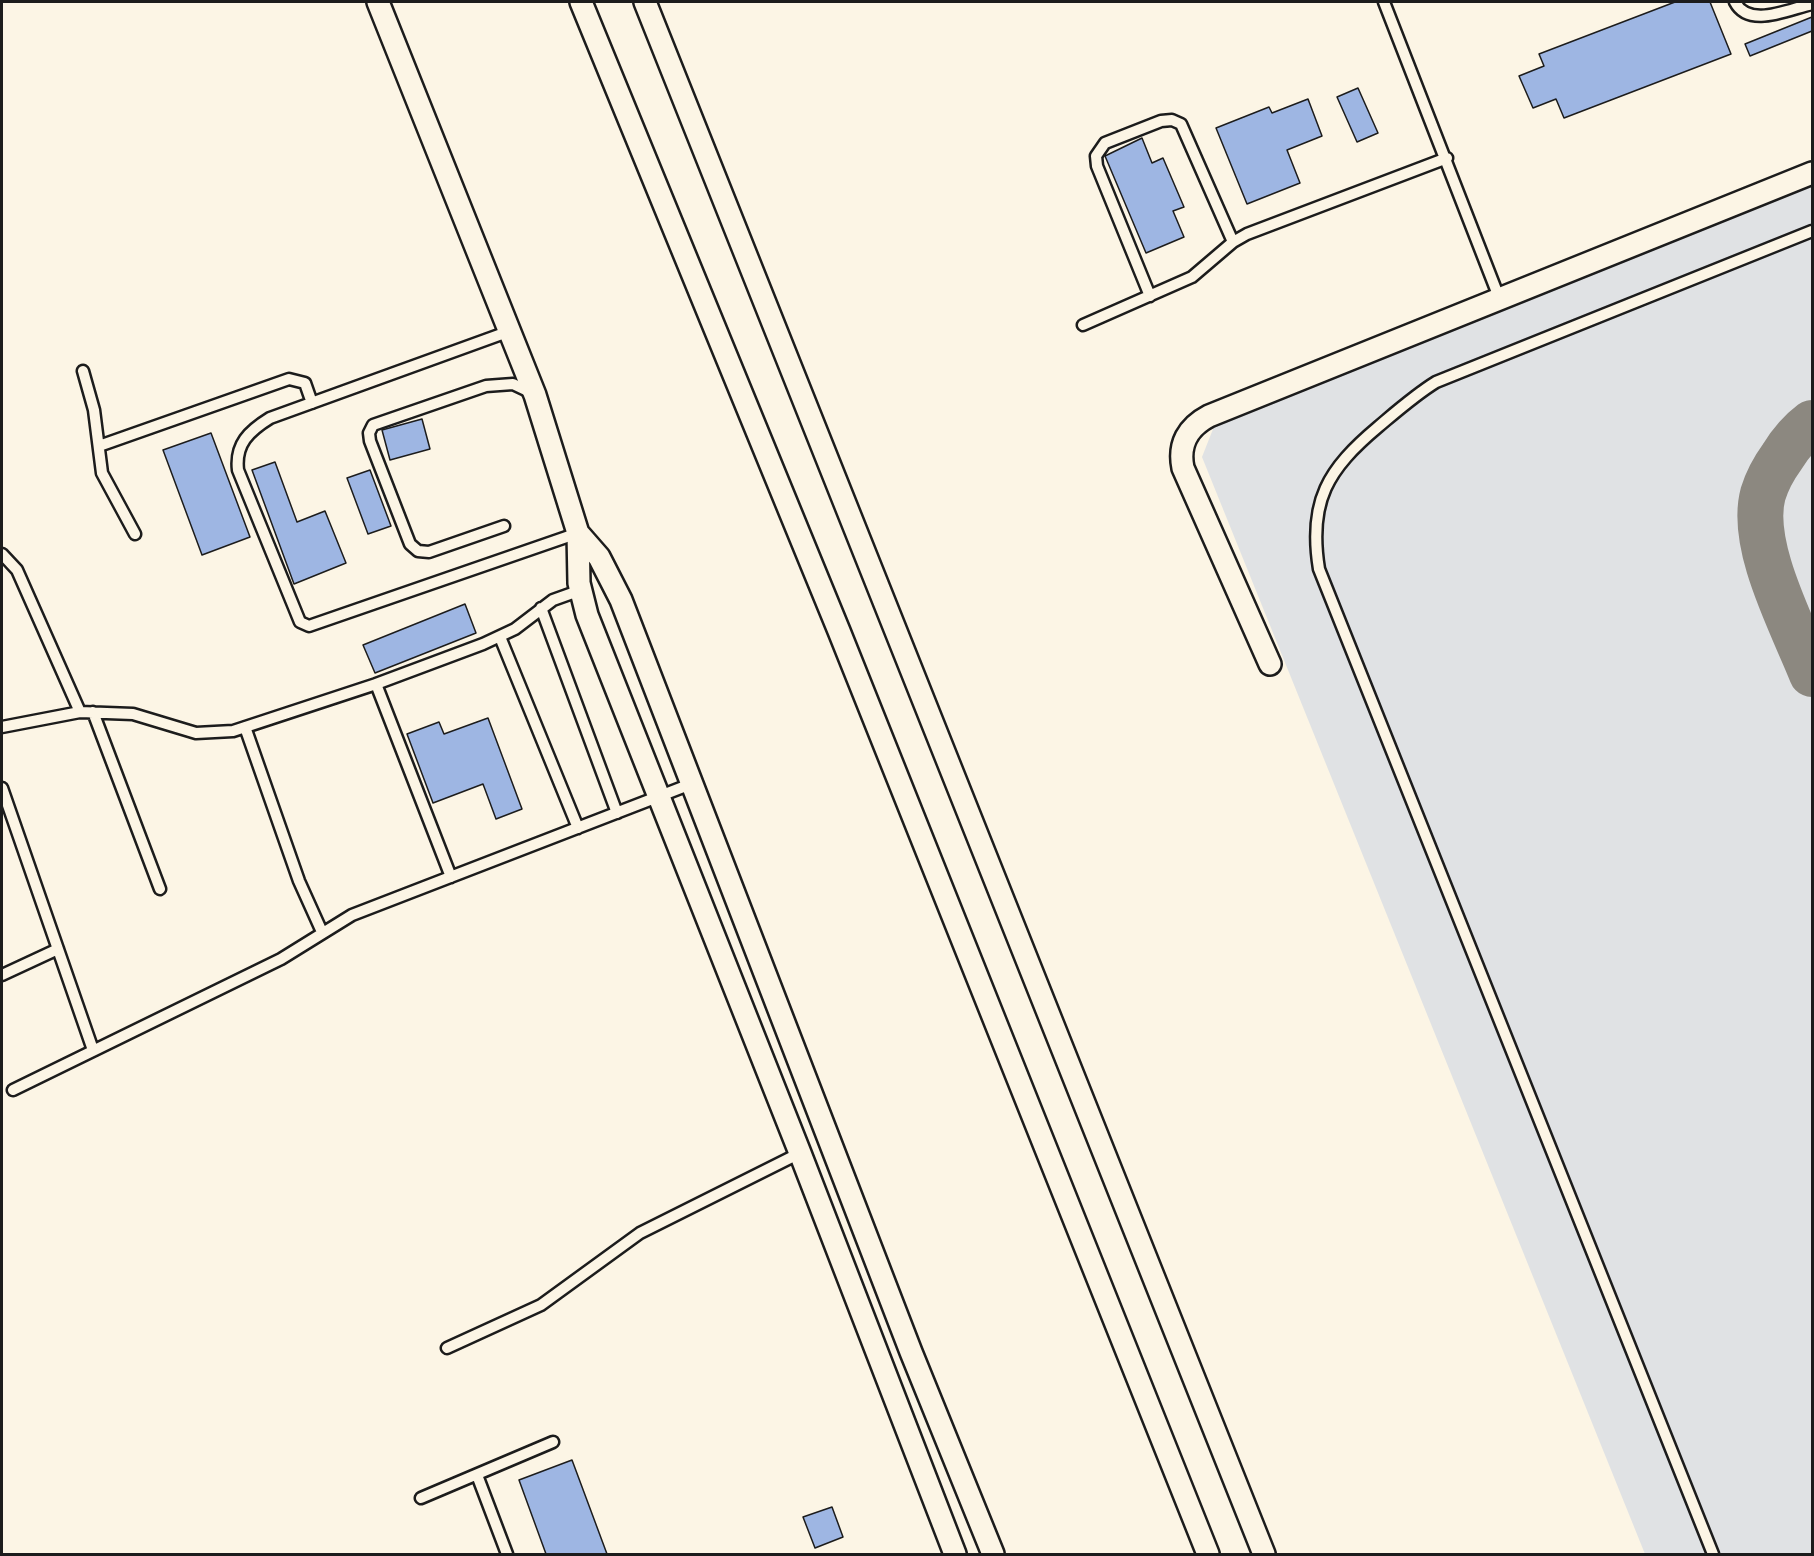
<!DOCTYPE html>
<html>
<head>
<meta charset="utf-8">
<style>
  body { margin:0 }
  #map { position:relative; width:1814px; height:1556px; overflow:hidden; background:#fcf5e5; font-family:"Balsamiq Sans",sans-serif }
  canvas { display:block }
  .frame { position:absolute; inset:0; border:3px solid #1c1c1c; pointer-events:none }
</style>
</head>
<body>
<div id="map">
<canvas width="1814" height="1556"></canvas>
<div class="frame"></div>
</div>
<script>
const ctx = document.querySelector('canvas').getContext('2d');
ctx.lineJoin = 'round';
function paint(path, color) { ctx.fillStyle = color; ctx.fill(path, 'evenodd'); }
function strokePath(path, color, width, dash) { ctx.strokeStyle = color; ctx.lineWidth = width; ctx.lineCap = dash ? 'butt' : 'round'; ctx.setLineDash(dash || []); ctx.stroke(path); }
const built = new Path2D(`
  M 1812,183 L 1812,1554 L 1645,1554 L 1202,457 L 1217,419 Z`);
const taxiway = new Path2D(`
  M 1812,423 C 1800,432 1790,444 1782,457 C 1774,468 1767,481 1763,494 C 1749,545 1793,626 1812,674`);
const building = new Path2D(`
  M 1675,2 L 1710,2 L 1731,54 L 1564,118 L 1556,99 L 1533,108 L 1519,76 L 1544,66 L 1539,54 Z
  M 1812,17 L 1812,31 L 1750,56 L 1745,44 Z
  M 1358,88 L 1378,133 L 1357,142 L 1337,97 Z
  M 1308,99 L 1322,136 L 1287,150 L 1300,183 L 1247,204 L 1216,128 L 1269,107 L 1272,113 Z
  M 1142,138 L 1152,163 L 1163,158 L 1184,207 L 1173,211 L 1184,237 L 1146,253 L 1105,156 Z
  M 422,419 L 430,449 L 390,460 L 382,430 Z
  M 211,433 L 250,537 L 202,555 L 163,450 Z
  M 275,462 L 297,522 L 325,511 L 346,563 L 294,584 L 252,470 Z
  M 370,470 L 391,526 L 368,534 L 347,478 Z
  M 465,604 L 476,633 L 375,673 L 363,645 Z
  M 488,718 L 522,809 L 496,819 L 483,784 L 433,803 L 407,734 L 439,722 L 444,734 Z
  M 572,1460 L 607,1554 L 546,1554 L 519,1480 Z
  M 832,1507 L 843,1537 L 815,1548 L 803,1517 Z`);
const lane = new Path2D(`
  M 1384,2 L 1500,300
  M 1735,2 C 1749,29 1789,9 1812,4
  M 1150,296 L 1097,166 L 1096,156 L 1105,143 L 1161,121 L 1172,120 L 1181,124 L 1233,242
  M 1083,325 L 1192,277 L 1233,242 L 1247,234 L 1447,158
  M 510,331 L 270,418 C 249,431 235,444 238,470 L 300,622 L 309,626 L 578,533
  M 83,371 L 94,410 L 102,473 L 135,534
  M 99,446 L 289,379 L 305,383 L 312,403
  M 504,526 L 429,552 L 418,551 L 410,544 L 370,441 L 369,433 L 373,425 L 486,386 L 513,384 L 532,393
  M 2,554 L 17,570 L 80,712
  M 541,608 L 617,813
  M 500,637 L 578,828
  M 376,684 L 451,877
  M 93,712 L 160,889
  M 2,727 L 80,712 L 133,714 L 196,733 L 233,731 L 376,684 L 483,644 L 515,629 L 553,600 L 581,590
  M 245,727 L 299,881 L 322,932
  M 2,788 L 93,1050
  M 2,975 L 58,949
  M 13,1090 L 281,959 L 352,915 L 691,784
  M 447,1348 L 541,1305 L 640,1233 L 800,1153
  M 477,1475 L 507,1554
  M 421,1498 L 553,1442
  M 1713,1554 L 1319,569 C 1308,501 1328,469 1378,427 C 1397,411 1415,395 1436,382 L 1812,231`);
const street = new Path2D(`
  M 378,2 L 535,395 L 578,533 L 579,583 L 587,615 L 800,1153 L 955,1554
  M 581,2 L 839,631 L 1208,1554
  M 645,2 L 1264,1554
  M 578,533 L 599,557 L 621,600 L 911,1352 L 993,1554
  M 1270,664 L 1183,468 C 1178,444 1188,427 1209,416 L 1812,173`);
paint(built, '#e0e2e4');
strokePath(taxiway, '#8c8880', 46);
paint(building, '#9eb6e3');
strokePath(building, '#1c1c1c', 1.5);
strokePath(lane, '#1c1c1c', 15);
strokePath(street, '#1c1c1c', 26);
strokePath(lane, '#fcf5e5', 10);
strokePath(street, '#fcf5e5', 21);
</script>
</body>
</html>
